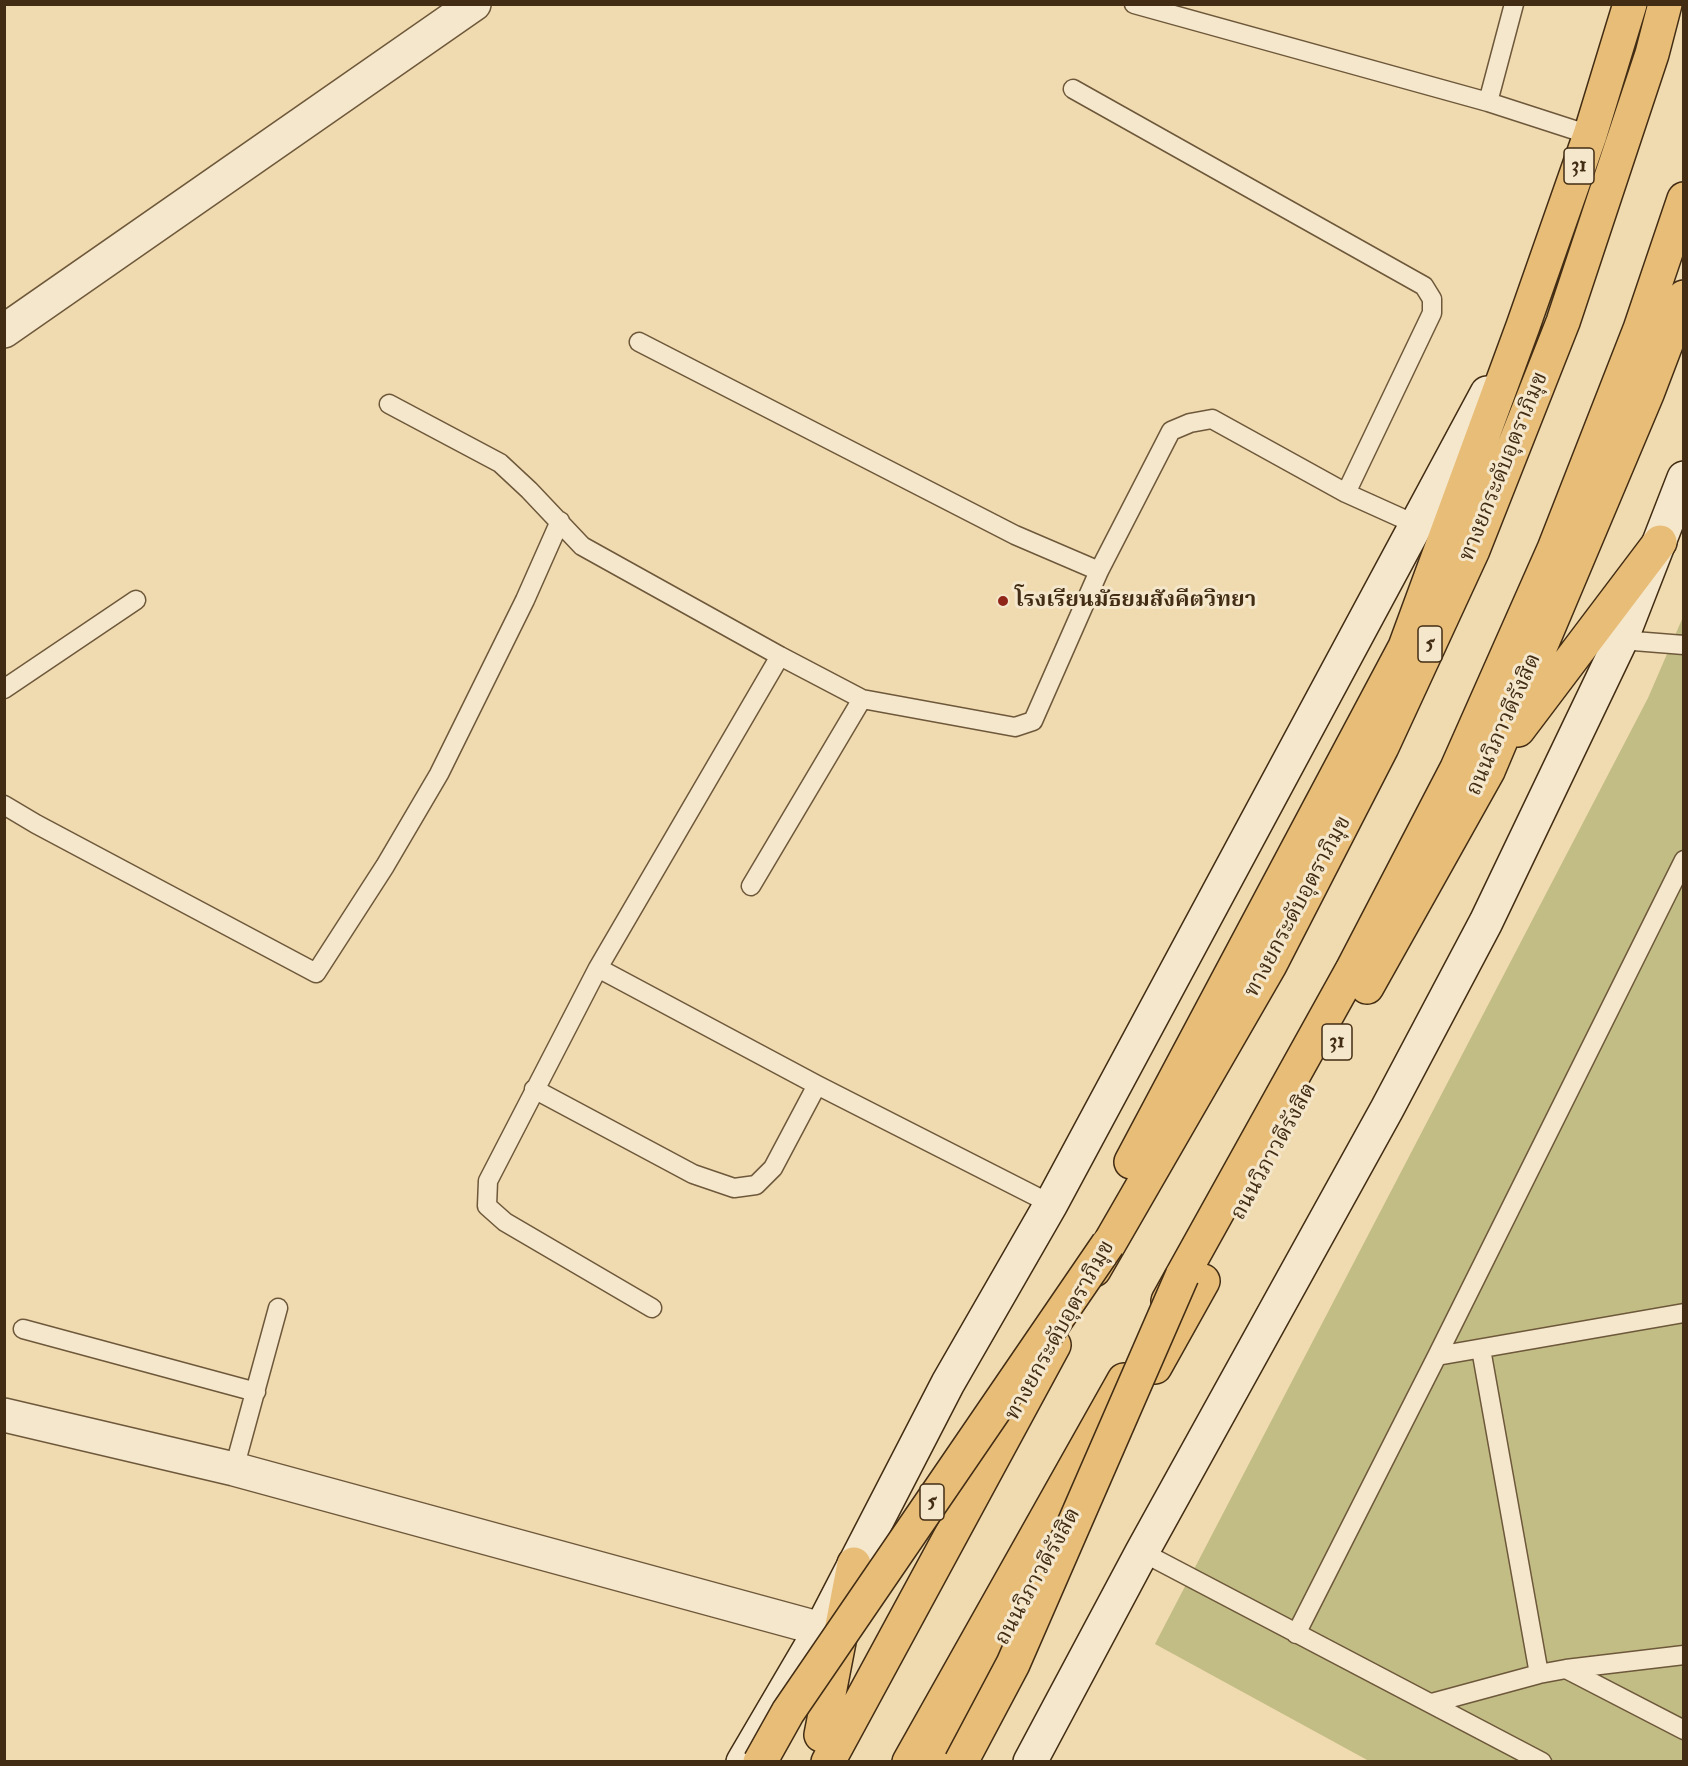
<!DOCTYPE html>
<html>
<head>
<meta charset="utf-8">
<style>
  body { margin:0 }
  #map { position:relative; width:1688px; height:1766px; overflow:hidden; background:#f0daaf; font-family:"IM FELL Double Pica",serif }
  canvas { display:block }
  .frame { position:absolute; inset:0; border:6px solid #422d14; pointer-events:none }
</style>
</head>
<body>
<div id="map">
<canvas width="1688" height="1766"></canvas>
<div class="frame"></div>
</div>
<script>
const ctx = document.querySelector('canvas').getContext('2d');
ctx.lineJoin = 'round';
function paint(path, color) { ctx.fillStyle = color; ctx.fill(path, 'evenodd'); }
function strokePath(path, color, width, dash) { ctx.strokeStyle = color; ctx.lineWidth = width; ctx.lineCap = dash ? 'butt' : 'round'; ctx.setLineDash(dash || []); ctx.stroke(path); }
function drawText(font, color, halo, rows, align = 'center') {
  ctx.font = font + ' "IM FELL Double Pica","Noto Serif Thai",serif'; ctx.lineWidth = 6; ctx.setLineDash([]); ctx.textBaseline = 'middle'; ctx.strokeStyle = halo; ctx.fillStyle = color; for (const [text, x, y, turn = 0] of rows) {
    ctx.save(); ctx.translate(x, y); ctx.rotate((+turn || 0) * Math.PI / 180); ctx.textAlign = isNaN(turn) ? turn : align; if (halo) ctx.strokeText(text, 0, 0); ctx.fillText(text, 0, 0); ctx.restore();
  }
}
const green = new Path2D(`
  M 1683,617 L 1683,1761 L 1369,1761 L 1155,1644 L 1648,698 Z`);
const lane = new Path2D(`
  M 1134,4 L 1488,102 L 1590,135
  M 1073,89 L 1424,286 L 1432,299 L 1432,313 L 1346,493
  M 1488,102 L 1514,4
  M 639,342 L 1015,535 L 1099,571 L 1171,431 L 1190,423 L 1212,419 L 1346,493 L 1417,525
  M 389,404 L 500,463 L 529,490 L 582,546 L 780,656 L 862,699 L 1015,727 L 1033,721 L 1099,571
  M 1621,640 L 1684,645
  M 4,689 L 136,600
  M 4,805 L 36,824 L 316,973 L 385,866 L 439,774 L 525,600 L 560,521
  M 751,886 L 862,699
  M 598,968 L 817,1085 L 1051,1204
  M 534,1089 L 693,1174 L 734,1188 L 756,1185 L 773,1168 L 817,1085
  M 652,1308 L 505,1222 L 487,1206 L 488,1181 L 598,968 L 780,656
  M 23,1329 L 256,1392
  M 1481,1349 L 1539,1674
  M 1437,1356 L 1684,1313
  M 234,1469 L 278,1308
  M 1142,1552 L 1542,1762
  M 1296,1634 L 1437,1356 L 1684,860
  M 1566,1669 L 1684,1730
  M 1432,1703 L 1539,1674 L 1566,1669 L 1684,1655`);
const street = new Path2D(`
  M 4,331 L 474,4
  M 4,1415 L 234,1469 L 821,1629`);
const secondary = new Path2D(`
  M 743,1762 L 821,1629 L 948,1383 L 1051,1204 L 1487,393
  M 1030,1762 L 1142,1552 L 1387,1109 L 1486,922 L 1621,640 L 1684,478`);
const highway = new Path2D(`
  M 1518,730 L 1660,542
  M 1367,987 L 1488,771 L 1647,394 L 1684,297
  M 1131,1162 L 1405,647 L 1523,326 L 1590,135 L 1630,4
  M 1094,1270 L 1270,965 L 1382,747 L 1473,550 L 1563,322 L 1652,54 L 1665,4
  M 1168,1301 L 1352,970 L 1457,768 L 1554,549 L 1640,329 L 1684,199
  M 1155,1367 L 1203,1281
  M 821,1735 L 854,1564
  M 828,1762 L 1054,1345
  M 909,1762 L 1124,1380
  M 936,1762 L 1005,1638`);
const highwayBridge = new Path2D(`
  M 760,1762 L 788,1712 L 1108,1244
  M 961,1762 L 1013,1664 L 1182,1276`);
const markers = [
  [1003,601,6,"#8f2418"]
];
const shields = [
  [1579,166,30],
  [1430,644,24],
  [1337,1042,30],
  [932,1502,24]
];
const shieldNames = [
  ["31",1579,166],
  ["5",1430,644],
  ["31",1337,1042],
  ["5",932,1502]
];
const streetNames = [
  ["ทางยกระดับอุตราภิมุข",1505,467,-68],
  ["ถนนวิภาวดีรังสิต",1505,725,-66],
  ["ทางยกระดับอุตราภิมุข",1299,907,-62],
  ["ถนนวิภาวดีรังสิต",1275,1152,-61],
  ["ทางยกระดับอุตราภิมุข",1061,1331,-61],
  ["ถนนวิภาวดีรังสิต",1039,1577,-61]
];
const poiNames = [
  ["โรงเรียนมัธยมสังคีตวิทยา",1015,601]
];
paint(green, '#c2bd85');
strokePath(lane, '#6e583b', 21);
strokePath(street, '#6e583b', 36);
strokePath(secondary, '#422d14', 36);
strokePath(highway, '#422d14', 36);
strokePath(lane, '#f5e7cb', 18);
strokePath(street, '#f5e7cb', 33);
strokePath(secondary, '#f5e7cb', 33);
strokePath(highway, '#e8bd78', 33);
strokePath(highwayBridge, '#422d14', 36, []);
strokePath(highwayBridge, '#e8bd78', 33);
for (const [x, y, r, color] of markers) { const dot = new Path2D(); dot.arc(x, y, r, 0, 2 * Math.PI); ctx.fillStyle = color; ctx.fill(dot); strokePath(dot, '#f5e7cb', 2); }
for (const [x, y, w] of shields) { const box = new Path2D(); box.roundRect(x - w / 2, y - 18, w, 36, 4.5); ctx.fillStyle = '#f5e7cb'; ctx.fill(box); strokePath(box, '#422d14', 1.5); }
drawText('bold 21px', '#422d14', null, shieldNames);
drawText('22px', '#422d14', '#f5e7cb', streetNames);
drawText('bold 22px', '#422d14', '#f5e7cb', poiNames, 'left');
</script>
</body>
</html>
